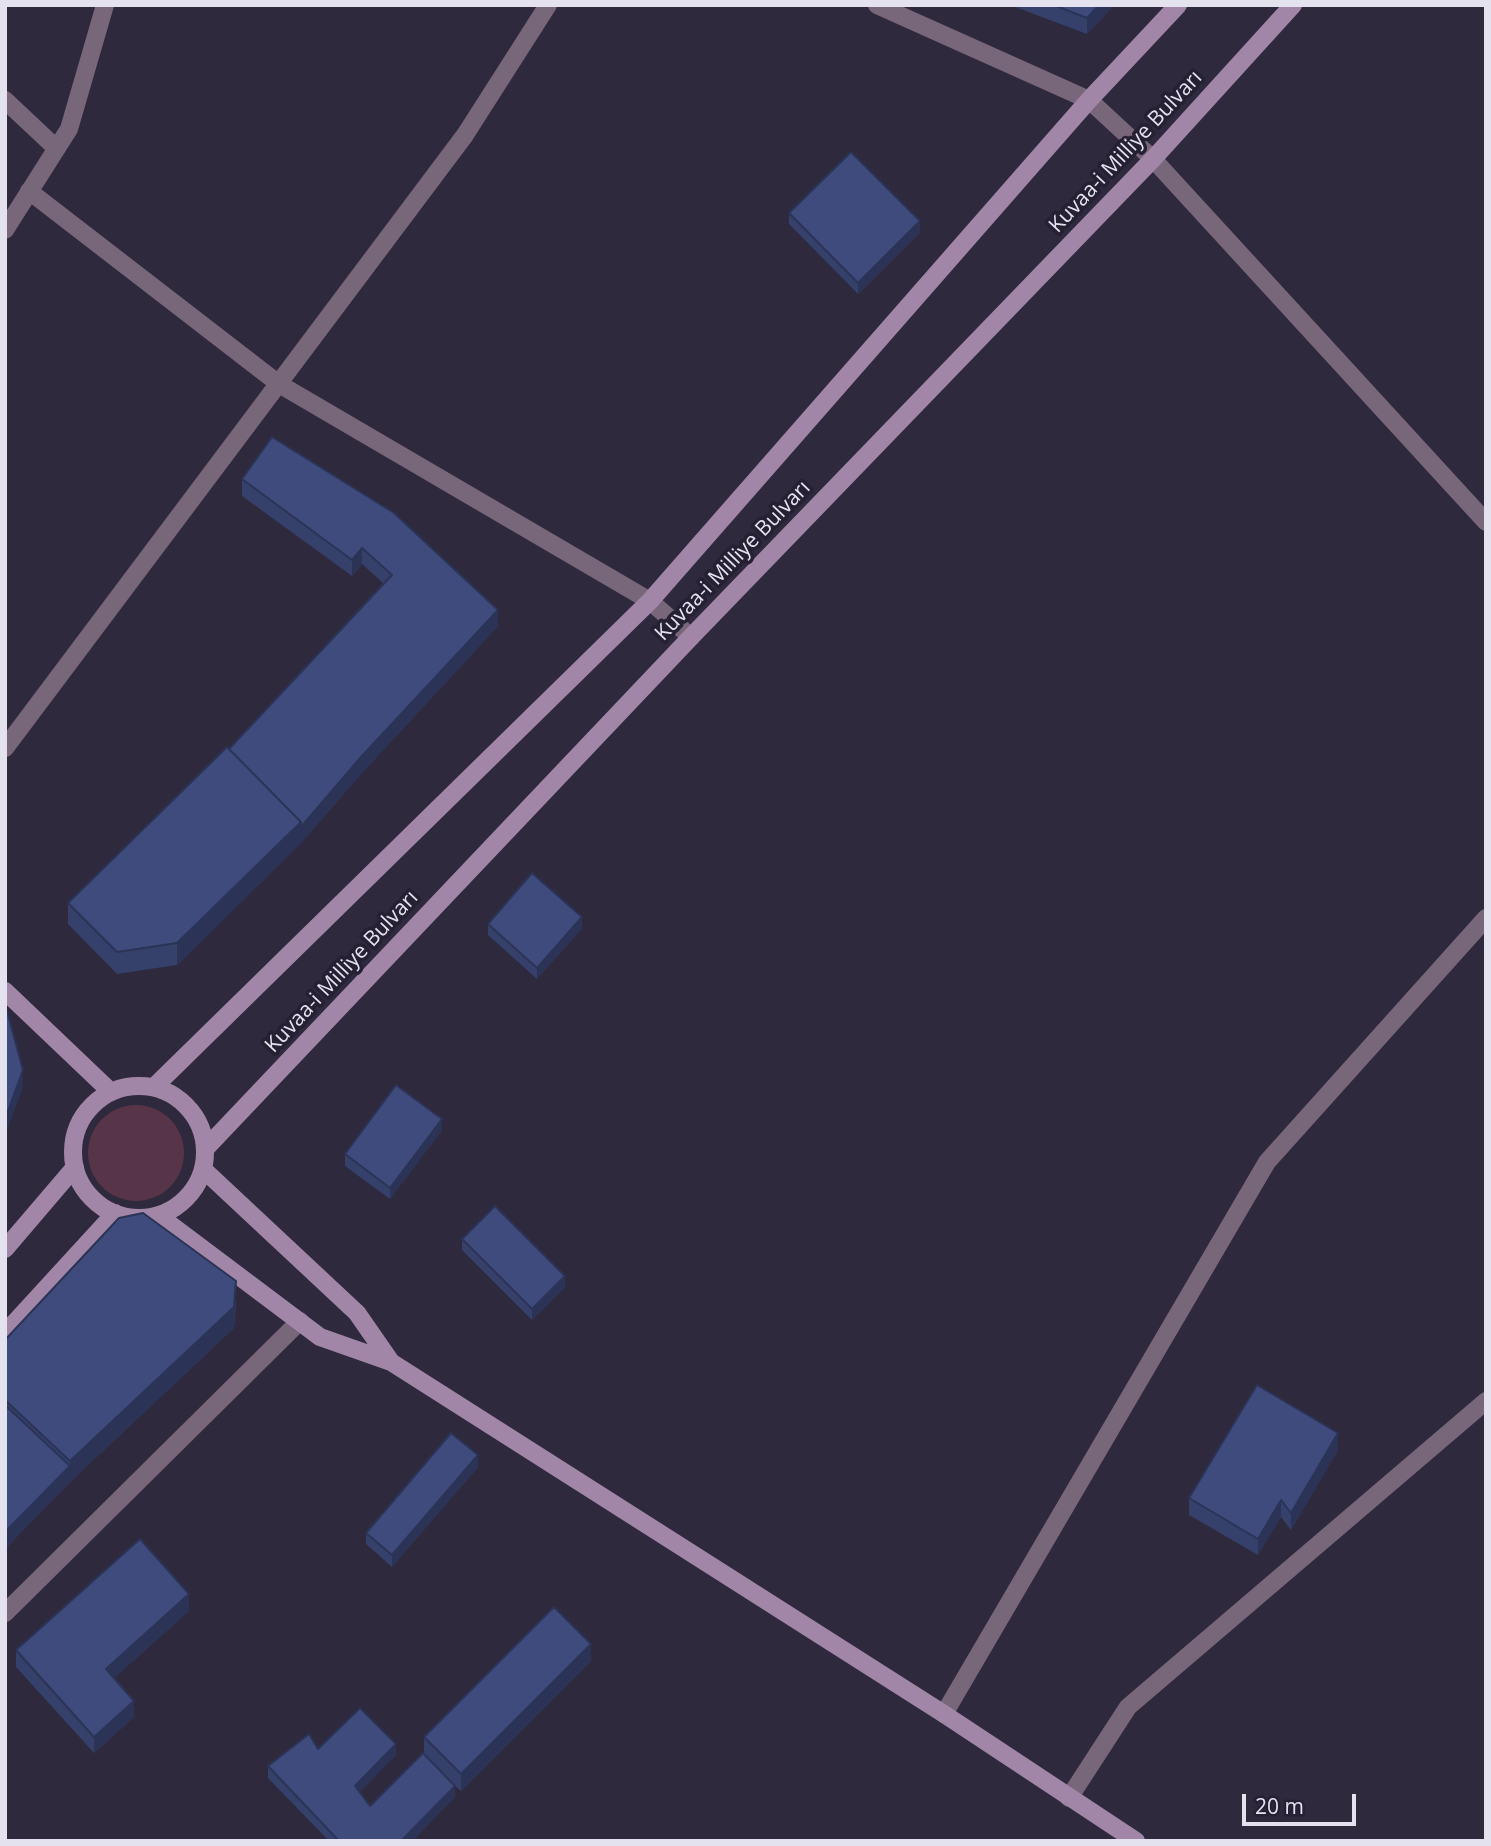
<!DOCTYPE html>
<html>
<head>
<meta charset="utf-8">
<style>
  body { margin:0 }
  #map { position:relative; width:1491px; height:1846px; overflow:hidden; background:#2f293d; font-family:"Open Sans",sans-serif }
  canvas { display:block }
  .frame { position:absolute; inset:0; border:7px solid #e5e2ef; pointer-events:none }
  .scale { position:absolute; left:1242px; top:1794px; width:114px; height:32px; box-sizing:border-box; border:4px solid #e5e2ef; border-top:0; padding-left:9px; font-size:21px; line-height:24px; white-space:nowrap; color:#e5e2ef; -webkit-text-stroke:5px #252033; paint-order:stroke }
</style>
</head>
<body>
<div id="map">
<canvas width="1491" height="1846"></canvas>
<div class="frame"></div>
<div class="scale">20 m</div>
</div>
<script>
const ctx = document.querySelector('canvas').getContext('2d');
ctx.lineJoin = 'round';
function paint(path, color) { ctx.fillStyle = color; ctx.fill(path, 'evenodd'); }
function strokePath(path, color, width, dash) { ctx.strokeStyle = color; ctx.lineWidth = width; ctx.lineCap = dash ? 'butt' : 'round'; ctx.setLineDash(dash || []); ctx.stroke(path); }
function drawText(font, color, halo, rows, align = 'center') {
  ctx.font = font + ' "Open Sans",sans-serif'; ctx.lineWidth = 7; ctx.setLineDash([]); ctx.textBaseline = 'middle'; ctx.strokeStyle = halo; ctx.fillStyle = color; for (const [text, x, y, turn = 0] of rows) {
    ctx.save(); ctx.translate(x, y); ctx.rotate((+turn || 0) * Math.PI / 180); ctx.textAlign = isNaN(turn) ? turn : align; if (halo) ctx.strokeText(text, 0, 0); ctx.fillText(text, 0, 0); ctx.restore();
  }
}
const green = new Path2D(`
  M88 1153a48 48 0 1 1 96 0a48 48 0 1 1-96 0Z`);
const lane = new Path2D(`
  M 1069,1798 L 1128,1707 L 1486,1401`);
const street = new Path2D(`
  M 877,5 L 1089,100 L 1153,159 L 1486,522
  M 5,100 L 56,148
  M 29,191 L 279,384 L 650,601 L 691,637
  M 5,230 L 69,129 L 105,5
  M 5,748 L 465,135 L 548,5
  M 5,1613 L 300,1321
  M 944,1714 L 1267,1162 L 1486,918`);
const secondary = new Path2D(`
  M 5,991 L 111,1092
  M73 1152a66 66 0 1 1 132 0a66 66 0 1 1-132 0Z
  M 154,1087 L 650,601 L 1089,100 L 1178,5
  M 206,1148 L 691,637 L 1153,159 L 1293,5
  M 204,1170 L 357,1313 L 391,1362
  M 159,1216 L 320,1337 L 391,1362 L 944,1714 L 1136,1841
  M 5,1249 L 75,1167
  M 5,1333 L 115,1213`);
const wall = new Path2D(`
  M 1010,5 L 1114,5 L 1087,34 Z
  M 789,213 L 920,232 L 858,294 L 789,224 Z
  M 242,479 L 498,626 L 361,774 L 301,843 L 177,965 L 117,974 L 68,924 L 68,903 L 229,749 L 383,583 L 362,564 L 352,576 L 242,496 Z
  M 488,924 L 582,928 L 537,979 L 488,935 Z
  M 442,1130 L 390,1199 L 345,1166 L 345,1154 Z
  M 462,1239 L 565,1287 L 532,1320 L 462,1250 Z
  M 236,1302 L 234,1328 L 70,1482 L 5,1549 L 5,1340 Z
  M 1338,1450 L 1291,1530 L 1281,1517 L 1258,1555 L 1189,1515 L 1189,1498 Z
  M 478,1467 L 392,1567 L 366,1544 L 366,1533 Z
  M 189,1611 L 114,1678 L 134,1717 L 94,1753 L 16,1667 L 16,1650 Z
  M 591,1661 L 461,1791 L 455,1786 L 455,1797 L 412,1841 L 329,1841 L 268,1778 L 268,1766 L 318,1749 L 396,1755 L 359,1792 L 370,1806 L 424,1754 L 424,1737 Z`);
const shadedWall = new Path2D(`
  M 1099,5 L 1114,5 L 1087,34 L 1087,18 Z
  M 920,221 L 920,232 L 858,294 L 858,283 Z
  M 362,548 L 362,564 L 352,576 L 352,560 Z
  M 498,610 L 498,626 L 361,774 L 301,843 L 177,965 L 177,943 L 361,757 Z
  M 582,917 L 582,928 L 537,979 L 537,968 Z
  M 23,1070 L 23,1087 L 5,1136 L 5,1119 Z
  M 442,1119 L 442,1130 L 390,1199 L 390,1188 Z
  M 565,1276 L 565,1287 L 532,1320 L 532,1309 Z
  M 236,1281 L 234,1328 L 70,1482 L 5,1549 L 5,1532 L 70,1466 L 70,1461 Z
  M 1338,1433 L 1338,1450 L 1291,1530 L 1291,1513 Z
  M 478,1455 L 478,1467 L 392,1567 L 392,1555 Z
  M 1281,1500 L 1281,1517 L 1258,1555 L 1258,1539 Z
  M 189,1594 L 189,1611 L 106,1685 L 106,1669 Z
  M 591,1644 L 591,1661 L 461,1791 L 461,1774 Z
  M 134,1701 L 134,1717 L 94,1753 L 94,1737 Z
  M 396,1744 L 396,1755 L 355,1797 L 355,1786 Z
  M 455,1786 L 455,1797 L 412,1841 L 401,1841 Z`);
const building = new Path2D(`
  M 1054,5 L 1099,5 L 1087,18 Z
  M 851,152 L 920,221 L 858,283 L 789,213 Z
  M 272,437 L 394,513 L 498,610 L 361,757 L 301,827 L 301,822 L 229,749 L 392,575 L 362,548 L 352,560 L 242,479 Z
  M 227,747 L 301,822 L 177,943 L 117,952 L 68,903 Z
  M 532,873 L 582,917 L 537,968 L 488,924 Z
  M 5,1009 L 7,1011 L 23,1070 L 5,1119 Z
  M 396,1085 L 442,1119 L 390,1188 L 345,1154 Z
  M 495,1206 L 565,1276 L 532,1309 L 462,1239 Z
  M 143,1213 L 236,1281 L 234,1307 L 70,1461 L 5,1400 L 5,1340 L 119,1218 Z
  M 1257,1385 L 1338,1433 L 1291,1513 L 1281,1500 L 1258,1539 L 1189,1498 Z
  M 5,1405 L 70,1466 L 5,1532 Z
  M 451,1433 L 478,1455 L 392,1555 L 366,1533 Z
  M 140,1539 L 189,1594 L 106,1669 L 134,1701 L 94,1737 L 16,1650 Z
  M 554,1607 L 591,1644 L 461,1774 L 424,1737 Z
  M 360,1708 L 396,1744 L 355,1786 L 370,1806 L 423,1753 L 455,1786 L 401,1841 L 339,1841 L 268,1766 L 309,1734 L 318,1749 Z`);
const streetNames = [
  ["Kuvaa-i Milliye Bulvarı",1126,152,-47],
  ["Kuvaa-i Milliye Bulvarı",733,561,-46],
  ["Kuvaa-i Milliye Bulvarı",342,972,-47]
];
paint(green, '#583448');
strokePath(lane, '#78667b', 18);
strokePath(street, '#78667b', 18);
strokePath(secondary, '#a286a7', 18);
paint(wall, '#35406b');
paint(shadedWall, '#2b3457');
paint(building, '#3e4b7c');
strokePath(building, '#2b3457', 2);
drawText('21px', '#e5e2ef', '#252033', streetNames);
</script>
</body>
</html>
